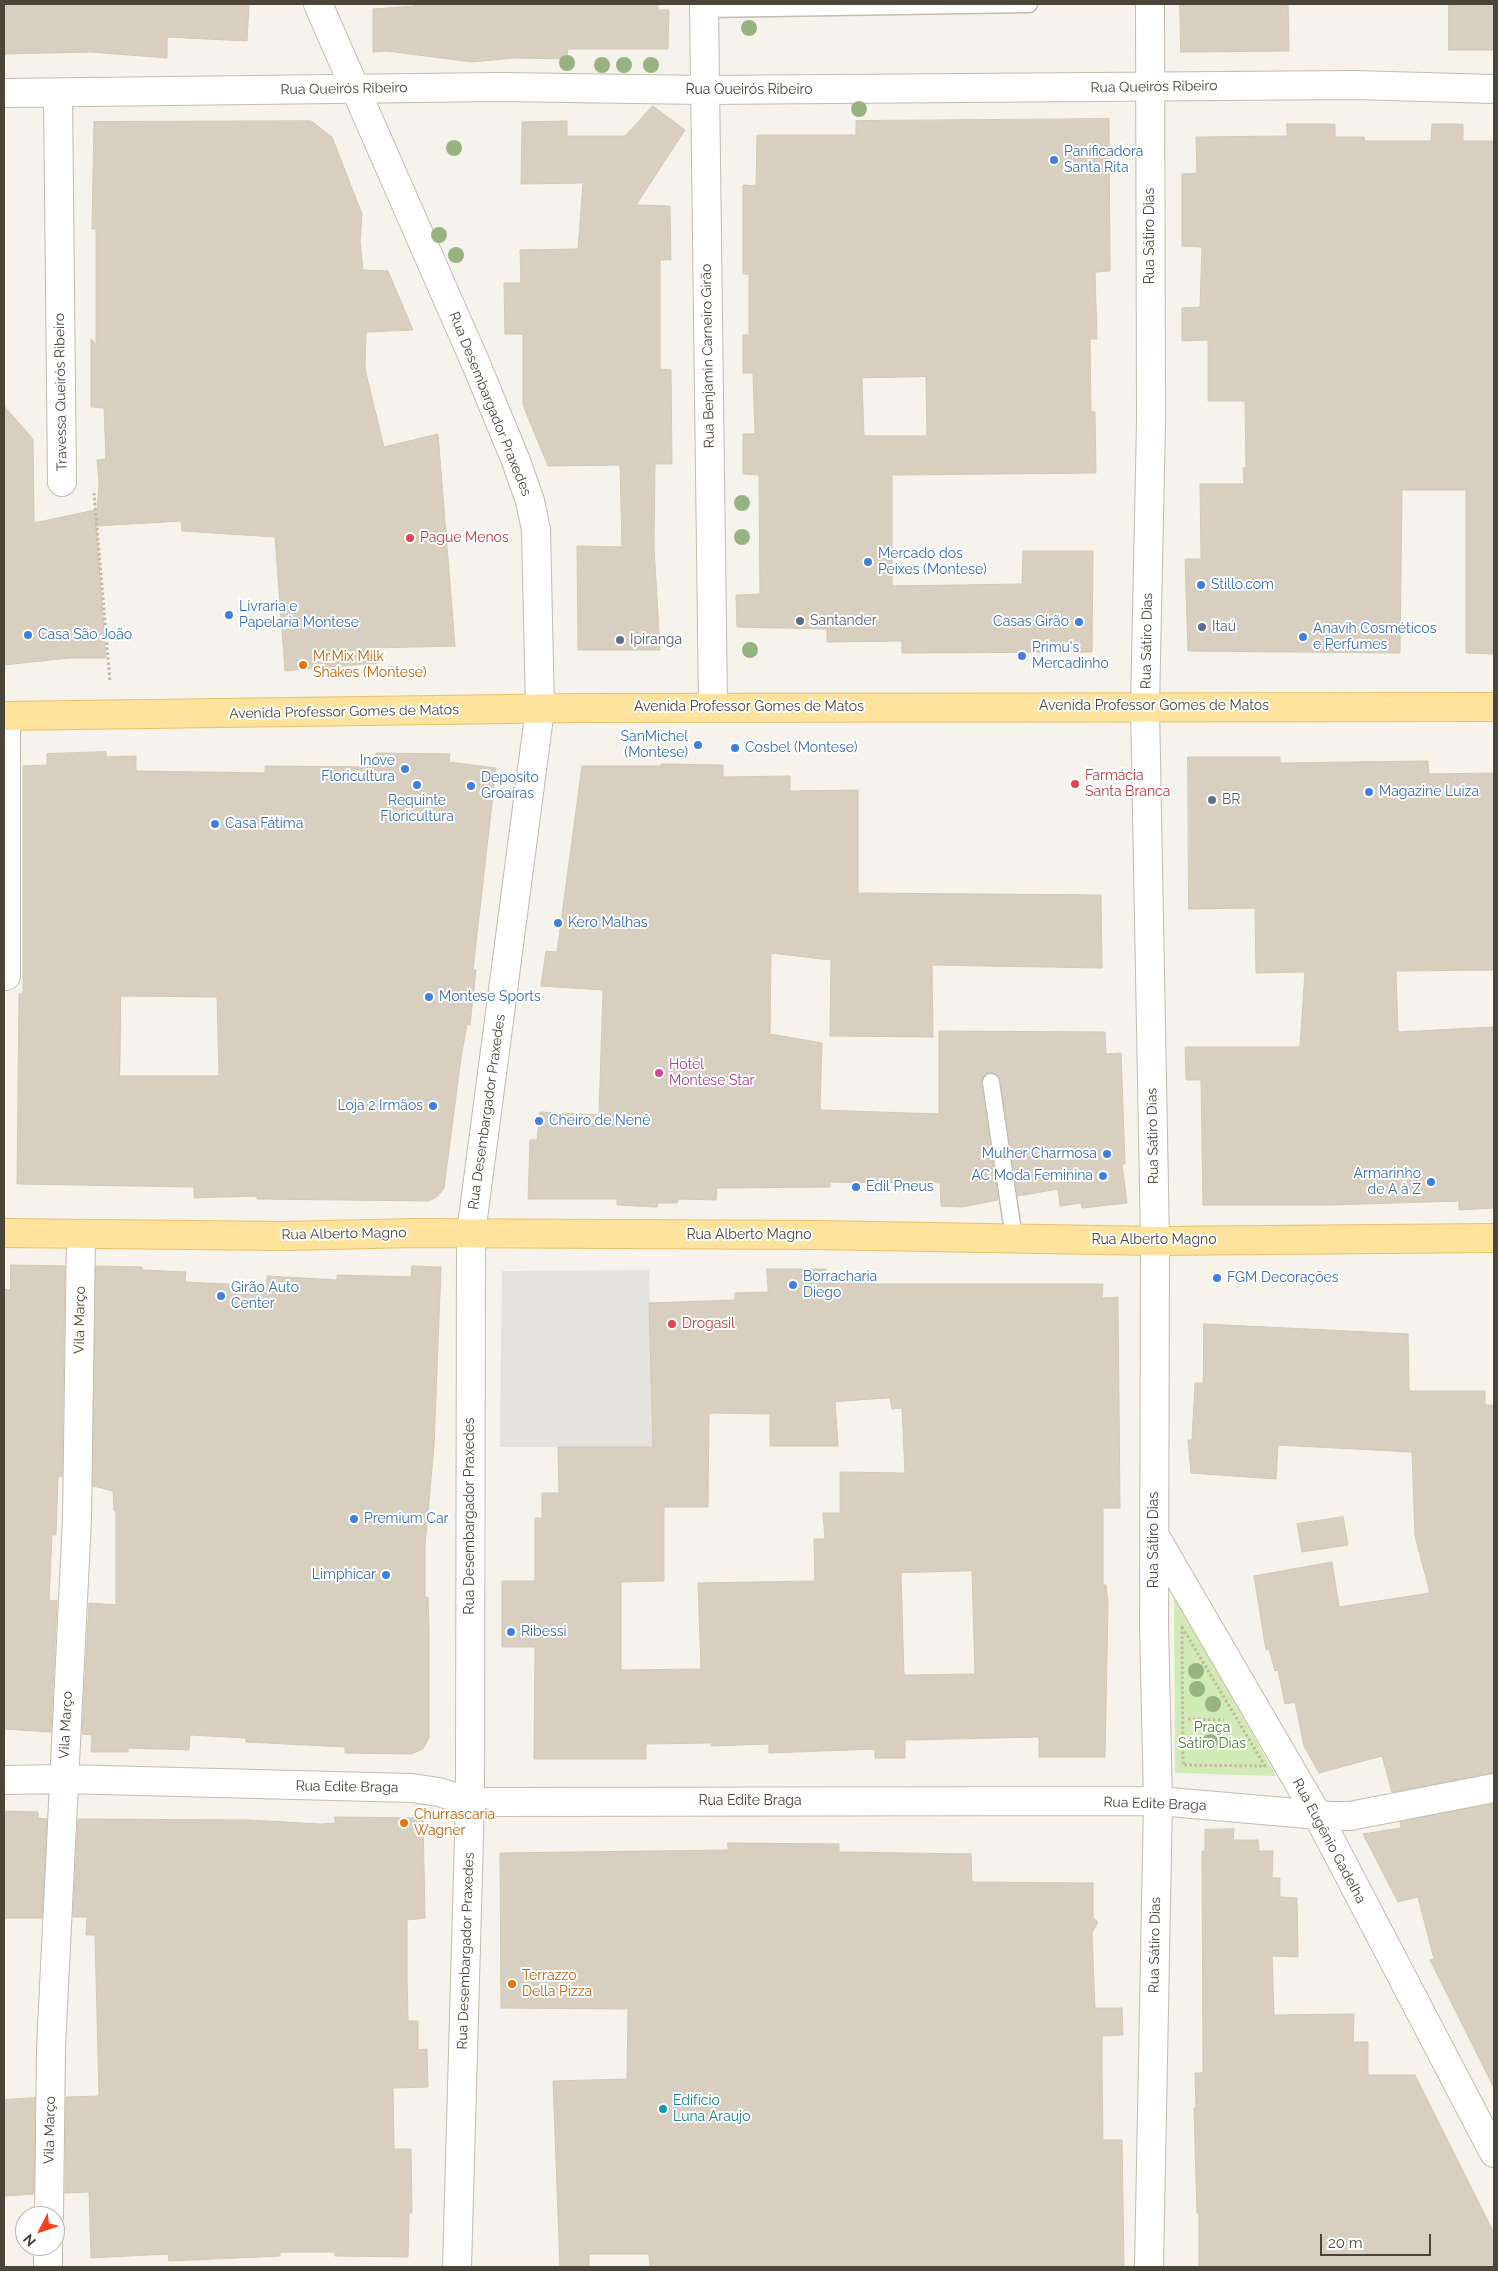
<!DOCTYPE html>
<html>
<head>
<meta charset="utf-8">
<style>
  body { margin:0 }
  #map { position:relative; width:1498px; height:2271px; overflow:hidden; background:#f6f3ec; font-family:Raleway,sans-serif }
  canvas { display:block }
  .frame { position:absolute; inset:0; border:5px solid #4b4439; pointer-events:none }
  .north { position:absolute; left:15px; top:2206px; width:50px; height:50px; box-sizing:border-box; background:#fff; border:1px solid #b7b4b0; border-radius:50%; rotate:229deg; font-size:14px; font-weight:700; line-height:20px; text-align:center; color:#4b4439 }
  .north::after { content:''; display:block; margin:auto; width:18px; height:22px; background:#fc3f1d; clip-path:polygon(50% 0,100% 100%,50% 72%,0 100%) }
  .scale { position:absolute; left:1320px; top:2234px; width:111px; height:22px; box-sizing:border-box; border:2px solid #4b4439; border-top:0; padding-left:6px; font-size:15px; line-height:18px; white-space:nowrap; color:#4b4439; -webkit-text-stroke:4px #fff; paint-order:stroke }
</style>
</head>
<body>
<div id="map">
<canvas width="1498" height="2271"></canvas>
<div class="frame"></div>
<div class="north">N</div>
<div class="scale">20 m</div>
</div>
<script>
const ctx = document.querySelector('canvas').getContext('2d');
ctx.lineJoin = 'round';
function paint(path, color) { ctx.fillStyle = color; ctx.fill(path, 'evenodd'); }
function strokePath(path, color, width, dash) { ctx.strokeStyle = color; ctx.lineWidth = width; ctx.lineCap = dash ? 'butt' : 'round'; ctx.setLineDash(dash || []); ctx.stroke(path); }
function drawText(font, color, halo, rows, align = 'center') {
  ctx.font = font + ' Raleway,sans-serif'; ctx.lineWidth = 4; ctx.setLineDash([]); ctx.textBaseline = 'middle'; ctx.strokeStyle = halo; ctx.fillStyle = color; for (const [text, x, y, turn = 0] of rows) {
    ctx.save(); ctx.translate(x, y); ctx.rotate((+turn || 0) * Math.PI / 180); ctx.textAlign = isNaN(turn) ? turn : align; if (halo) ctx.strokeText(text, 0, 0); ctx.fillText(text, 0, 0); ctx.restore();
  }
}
const green = new Path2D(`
  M 1174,1593 L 1276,1776 L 1175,1773 Z`);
const parking = new Path2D(`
  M 649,1270 L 654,1447 L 500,1447 L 502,1271 Z`);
const building = new Path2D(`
  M 4,4 L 249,4 L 247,41 L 167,37 L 167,58 L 91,52 L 4,54 Z
  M 415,4 L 658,4 L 658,10 L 669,10 L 668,49 L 567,49 L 568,59 L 514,58 L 472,62 L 387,51 L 373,52 L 373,9 L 415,6 Z
  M 1180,4 L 1288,4 L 1289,51 L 1181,52 Z
  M 1449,4 L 1494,4 L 1494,50 L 1449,50 Z
  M 653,106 L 685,130 L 636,205 L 670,206 L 671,260 L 660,260 L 660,369 L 671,370 L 672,464 L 655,464 L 654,547 L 660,650 L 578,650 L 577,546 L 622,547 L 620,465 L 548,466 L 523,405 L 523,334 L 505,334 L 504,283 L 521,283 L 520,250 L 578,249 L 583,183 L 521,184 L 522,122 L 567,121 L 567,136 L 625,136 Z
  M 1109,119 L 1110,271 L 1095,272 L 1097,339 L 1090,339 L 1091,412 L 1095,412 L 1096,473 L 892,475 L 892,586 L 1022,584 L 1023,551 L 1093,551 L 1092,652 L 902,653 L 902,641 L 827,642 L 827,629 L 737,627 L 736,595 L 760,594 L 759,475 L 743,474 L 743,434 L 755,434 L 753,373 L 743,373 L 743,335 L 749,335 L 749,274 L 743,274 L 743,185 L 756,186 L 757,135 L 856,135 L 856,121 ZM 926,377 L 927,436 L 864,436 L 862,378 Z
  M 311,121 L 332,137 L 362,214 L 360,241 L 363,270 L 388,271 L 413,330 L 366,332 L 365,369 L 384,447 L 438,434 L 455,646 L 375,648 L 377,663 L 285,671 L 275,537 L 182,531 L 181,521 L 96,526 L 106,658 L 69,658 L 4,665 L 4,406 L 33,439 L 34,523 L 95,510 L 96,526 L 99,482 L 97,460 L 106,459 L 104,408 L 91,407 L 91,339 L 96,345 L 96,229 L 92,229 L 94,122 Z
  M 1287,124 L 1335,124 L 1335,137 L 1364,137 L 1365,141 L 1431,141 L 1432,124 L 1463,124 L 1463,141 L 1494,141 L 1494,654 L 1466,653 L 1466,490 L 1402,490 L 1400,653 L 1188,651 L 1185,559 L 1201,559 L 1200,484 L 1244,484 L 1243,468 L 1246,467 L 1245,401 L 1208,401 L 1208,340 L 1182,341 L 1182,308 L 1200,307 L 1202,247 L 1182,246 L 1182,174 L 1197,173 L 1196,137 L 1287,136 Z
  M 106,752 L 106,757 L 136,756 L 136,771 L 265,773 L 265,766 L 377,767 L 376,753 L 450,754 L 449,762 L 496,768 L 473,970 L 476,970 L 470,1025 L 467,1024 L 461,1058 L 444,1188 L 438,1196 L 429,1201 L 257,1199 L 257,1196 L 194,1198 L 194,1187 L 17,1184 L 19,994 L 23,994 L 23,766 L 47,765 L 47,754 ZM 121,996 L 217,997 L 219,1076 L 120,1076 Z
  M 1188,757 L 1280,757 L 1280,763 L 1428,761 L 1429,774 L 1494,773 L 1494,970 L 1396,971 L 1398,1032 L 1494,1027 L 1494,1208 L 1459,1210 L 1459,1201 L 1329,1205 L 1203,1205 L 1201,1080 L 1186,1080 L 1185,1047 L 1300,1047 L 1305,972 L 1256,973 L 1255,908 L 1189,909 Z
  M 661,764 L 723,765 L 723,777 L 790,776 L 790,791 L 858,790 L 858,893 L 1101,895 L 1102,968 L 932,965 L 933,1037 L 830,1036 L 831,960 L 771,953 L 770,1034 L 822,1043 L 820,1110 L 939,1114 L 939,1031 L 1105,1032 L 1106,1054 L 1121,1053 L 1125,1164 L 1122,1164 L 1127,1203 L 1082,1208 L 1081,1203 L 1060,1206 L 1058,1189 L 1018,1196 L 1001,1081 L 998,1075 L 990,1072 L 984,1075 L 981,1083 L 998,1200 L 962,1207 L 941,1206 L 940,1183 L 830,1182 L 830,1187 L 717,1188 L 716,1200 L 678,1199 L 677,1203 L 658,1203 L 657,1207 L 617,1205 L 617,1199 L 528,1199 L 530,1140 L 537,1140 L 540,1112 L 599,1115 L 603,990 L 541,986 L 546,951 L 557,952 L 582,766 L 662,766 Z
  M 11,1265 L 65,1266 L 62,1477 L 58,1476 L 56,1535 L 52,1535 L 49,1600 L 57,1601 L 51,1732 L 4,1729 L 4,1289 L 10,1290 Z
  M 96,1266 L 142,1267 L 142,1270 L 186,1272 L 185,1282 L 267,1286 L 267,1276 L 337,1280 L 337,1275 L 411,1277 L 412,1266 L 441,1267 L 434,1446 L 425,1545 L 425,1597 L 428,1597 L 429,1628 L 429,1738 L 423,1749 L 411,1754 L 345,1753 L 345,1747 L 246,1742 L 246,1738 L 190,1735 L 189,1750 L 128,1748 L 128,1752 L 91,1752 L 92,1735 L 82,1734 L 89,1603 L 116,1605 L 116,1511 L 114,1511 L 113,1491 L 93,1486 Z
  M 767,1269 L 826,1269 L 827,1276 L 868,1275 L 868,1284 L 1103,1284 L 1102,1298 L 1118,1297 L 1120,1508 L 1103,1508 L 1103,1585 L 1106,1585 L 1108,1604 L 1105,1757 L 1039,1757 L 1039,1737 L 905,1740 L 905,1758 L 875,1758 L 875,1749 L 769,1753 L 769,1744 L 711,1746 L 711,1743 L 646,1744 L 646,1759 L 534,1759 L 535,1647 L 502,1647 L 502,1581 L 535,1581 L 535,1518 L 542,1518 L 542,1493 L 559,1493 L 558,1447 L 653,1447 L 649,1303 L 735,1300 L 735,1293 L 768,1292 ZM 890,1398 L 892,1409 L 902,1408 L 905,1473 L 840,1472 L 840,1513 L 823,1513 L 825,1539 L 814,1539 L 815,1581 L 698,1583 L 701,1669 L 621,1670 L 621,1582 L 664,1581 L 664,1507 L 708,1507 L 709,1413 L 770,1414 L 770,1446 L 838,1446 L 835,1402 ZM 972,1571 L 975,1674 L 904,1675 L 901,1573 Z
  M 1204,1324 L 1408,1334 L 1409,1391 L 1485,1391 L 1485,1405 L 1494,1405 L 1494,1773 L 1392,1792 L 1382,1756 L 1319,1773 L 1304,1746 L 1295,1702 L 1285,1704 L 1278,1670 L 1275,1671 L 1269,1649 L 1266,1650 L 1254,1576 L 1332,1562 L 1339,1607 L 1430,1593 L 1415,1536 L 1412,1452 L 1278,1445 L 1276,1479 L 1191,1473 L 1188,1440 L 1192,1440 L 1195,1383 L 1203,1383 Z
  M 1343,1517 L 1348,1545 L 1302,1552 L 1297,1524 Z
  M 1494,1804 L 1494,2088 L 1430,1960 L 1434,1959 L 1418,1897 L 1398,1902 L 1363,1834 L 1401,1828 L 1400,1822 Z
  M 4,1811 L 38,1812 L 38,1818 L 47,1819 L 42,1918 L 4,1918 Z
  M 335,1817 L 423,1818 L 425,1918 L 407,1920 L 407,1975 L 408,2021 L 418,2021 L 418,2050 L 427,2049 L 428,2087 L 393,2088 L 394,2149 L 411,2149 L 412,2213 L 409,2213 L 408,2257 L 335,2256 L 335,2252 L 280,2252 L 280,2256 L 169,2261 L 168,2254 L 91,2258 L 89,2192 L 65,2193 L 66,2097 L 99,2096 L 95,1935 L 86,1935 L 87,1917 L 73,1917 L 78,1819 L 248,1820 L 321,1824 L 335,1823 Z
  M 1234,1829 L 1233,1840 L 1258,1840 L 1259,1851 L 1273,1851 L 1272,1878 L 1280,1878 L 1280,1897 L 1297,1898 L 1298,1957 L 1272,1956 L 1274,2015 L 1354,2014 L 1353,2042 L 1368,2042 L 1368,2075 L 1415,2075 L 1494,2233 L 1494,2267 L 1199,2267 L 1199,2213 L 1197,2213 L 1194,2108 L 1196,2108 L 1195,2073 L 1203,2073 L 1202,1851 L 1205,1851 L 1205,1830 Z
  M 728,1843 L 839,1844 L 839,1852 L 971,1854 L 972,1882 L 1093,1883 L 1093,1918 L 1098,1922 L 1092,1933 L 1095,2008 L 1122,2008 L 1123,2035 L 1102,2036 L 1102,2068 L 1103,2140 L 1122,2140 L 1124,2267 L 650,2267 L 649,2254 L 589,2254 L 589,2267 L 560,2267 L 553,2081 L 627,2079 L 628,2009 L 501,2008 L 500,1853 L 728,1850 Z
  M 35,2098 L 34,2194 L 4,2196 L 4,2100 Z`);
const path = new Path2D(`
  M 94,493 L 110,681
  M 1182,1627 L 1265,1766 L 1183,1765 Z
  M 1188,1719 L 1224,1720`);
const service = new Path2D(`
  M 704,9 L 1029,4
  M 991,1082 L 1014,1239`);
const minor = new Path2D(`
  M 704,4 L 713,707
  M 4,93 L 500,87 L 704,90 L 1354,85 L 1494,89
  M 58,94 L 62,482
  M 6,716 L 6,976
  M 1155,1536 L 1318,1816 L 1494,2153
  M 4,1780 L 63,1779 L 412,1788 L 439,1792 L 470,1802 L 1158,1801 L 1331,1816 L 1350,1816 L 1494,1788
  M 49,2216 L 51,2048 L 77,1519 L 81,1234
  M 48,2267 L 48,2246
  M 1149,2267 L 1158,1801 L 1154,1626 L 1155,1241`);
const tertiary = new Path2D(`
  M 318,4 L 476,364 L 516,461 L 530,501 L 536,530 L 540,709 L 471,1233 L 470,1802 L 457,2267
  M 1150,4 L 1151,423 L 1145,706 L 1155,1241`);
const primary = new Path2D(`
  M 4,716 L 580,708 L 1494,707
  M 4,1233 L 284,1236 L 416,1233 L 816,1235 L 1155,1241 L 1494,1238`);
const trees = [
  [749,28],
  [567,63],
  [602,65],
  [624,65],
  [651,65],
  [859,109],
  [454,148],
  [439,235],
  [456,255],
  [742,503],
  [742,537],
  [750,650],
  [1196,1671],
  [1197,1689],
  [1213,1704],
  [1210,1742]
];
const markers = [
  [1054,160,5,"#3f7fe0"],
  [410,538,5,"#e0444e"],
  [868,562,5,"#3f7fe0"],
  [1201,585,5,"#3f7fe0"],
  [229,615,5,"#3f7fe0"],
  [800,621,5,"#5c6f8a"],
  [1079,622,5,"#3f7fe0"],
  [1202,627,5,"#5c6f8a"],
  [28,635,5,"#3f7fe0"],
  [1303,637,5,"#3f7fe0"],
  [620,640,5,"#5c6f8a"],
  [1022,656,5,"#3f7fe0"],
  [303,665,5,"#e8710a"],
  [698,745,5,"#3f7fe0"],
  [735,748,5,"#3f7fe0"],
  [405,769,5,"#3f7fe0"],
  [1075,784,5,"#e0444e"],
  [417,785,5,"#3f7fe0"],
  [471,786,5,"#3f7fe0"],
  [1369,792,5,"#3f7fe0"],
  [1212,800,5,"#5c6f8a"],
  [215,824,5,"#3f7fe0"],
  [558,923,5,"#3f7fe0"],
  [429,997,5,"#3f7fe0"],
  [659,1073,5,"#d1479c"],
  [433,1106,5,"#3f7fe0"],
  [539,1121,5,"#3f7fe0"],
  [1107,1154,5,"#3f7fe0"],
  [1103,1176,5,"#3f7fe0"],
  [1431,1182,5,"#3f7fe0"],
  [856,1187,5,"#3f7fe0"],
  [1217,1278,5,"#3f7fe0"],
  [793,1285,5,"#3f7fe0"],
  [221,1296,5,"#3f7fe0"],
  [672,1324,5,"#e0444e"],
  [354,1519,5,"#3f7fe0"],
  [386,1575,5,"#3f7fe0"],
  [511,1632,5,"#3f7fe0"],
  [404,1823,5,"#e8710a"],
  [512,1984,5,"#e8710a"],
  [663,2109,5,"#0f9aa8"]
];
const streetNames = [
  ["Rua Queirós Ribeiro",1154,87,-1],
  ["Rua Queirós Ribeiro",344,89,-1],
  ["Rua Queirós Ribeiro",749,90],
  ["Rua Sátiro Dias",1150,236,-90],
  ["Rua Benjamin Carneiro Girão",708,356,-91],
  ["Travessa Queirós Ribeiro",61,392,-91],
  ["Rua Desembargador Praxedes",490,404,68],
  ["Rua Sátiro Dias",1147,641,-89],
  ["Avenida Professor Gomes de Matos",1154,706],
  ["Avenida Professor Gomes de Matos",749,707],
  ["Avenida Professor Gomes de Matos",344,712,-1],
  ["Rua Desembargador Praxedes",487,1112,-82],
  ["Rua Sátiro Dias",1153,1136,-91],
  ["Rua Alberto Magno",344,1234,-1],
  ["Rua Alberto Magno",749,1235],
  ["Rua Alberto Magno",1154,1240],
  ["Vila Março",80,1320,-89],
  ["Rua Desembargador Praxedes",470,1516,-90],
  ["Rua Sátiro Dias",1154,1540,-90],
  ["Vila Março",66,1725,-87],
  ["Rua Edite Braga",347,1787,1],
  ["Rua Edite Braga",750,1801],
  ["Rua Edite Braga",1155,1804,2],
  ["Rua Eugênio Gadelha",1329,1841,62],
  ["Rua Sátiro Dias",1155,1945,-89],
  ["Rua Desembargador Praxedes",466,1951,-88],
  ["Vila Março",50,2130,-89]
];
const shopNames = [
  ["Panificadora",1064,152],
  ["Santa Rita",1064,168],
  ["Mercado dos",878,554],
  ["Peixes (Montese)",878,570],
  ["Stillo.com",1211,585],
  ["Livraria e",239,607],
  ["Papelaria Montese",239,623],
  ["Casas Girão",1069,622,"right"],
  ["Anavih Cosméticos",1313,629],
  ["e Perfumes",1313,645],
  ["Casa São João",38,635],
  ["Primu's",1032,648],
  ["Mercadinho",1032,664],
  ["SanMichel",688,737,"right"],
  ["(Montese)",688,753,"right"],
  ["Cosbel (Montese)",745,748],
  ["Inove",395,761,"right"],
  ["Floricultura",395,777,"right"],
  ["Deposito",481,778],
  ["Groaíras",481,794],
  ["Magazine Luiza",1379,792],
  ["Requinte",417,801,"center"],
  ["Floricultura",417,817,"center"],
  ["Casa Fátima",225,824],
  ["Kero Malhas",568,923],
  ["Montese Sports",439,997],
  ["Loja 2 Irmãos",423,1106,"right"],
  ["Cheiro de Nenê",549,1121],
  ["Mulher Charmosa",1097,1154,"right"],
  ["Armarinho",1421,1174,"right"],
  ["de A à Z",1421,1190,"right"],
  ["AC Moda Feminina",1093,1176,"right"],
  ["Edil Pneus",866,1187],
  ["Borracharia",803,1277],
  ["Diego",803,1293],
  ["FGM Decorações",1227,1278],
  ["Girão Auto",231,1288],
  ["Center",231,1304],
  ["Premium Car",364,1519],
  ["Limphicar",376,1575,"right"],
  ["Ribessi",521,1632]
];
const healthNames = [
  ["Pague Menos",420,538],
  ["Farmácia",1085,776],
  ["Santa Branca",1085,792],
  ["Drogasil",682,1324]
];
const serviceNames = [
  ["Santander",810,621],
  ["Itaú",1212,627],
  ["Ipiranga",630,640],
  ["BR",1222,800]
];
const foodNames = [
  ["Mr.Mix Milk",313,657],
  ["Shakes (Montese)",313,673],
  ["Churrascaria",414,1815],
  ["Wagner",414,1831],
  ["Terrazzo",522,1976],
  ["Della Pizza",522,1992]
];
const hotelNames = [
  ["Hotel",669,1065],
  ["Montese Star",669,1081]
];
const parkNames = [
  ["Praça",1212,1728],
  ["Sátiro Dias",1212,1744]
];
const cultureNames = [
  ["Edifício",673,2101],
  ["Luna Araujo",673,2117]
];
paint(green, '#d2eab5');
paint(parking, '#e5e3e0');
paint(building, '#d8cfc1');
strokePath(building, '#d3c7b4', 1);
strokePath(service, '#c2bbae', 19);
strokePath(minor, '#c2bbae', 30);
strokePath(tertiary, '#c2bbae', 30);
strokePath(primary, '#e6c16a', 30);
strokePath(path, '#c4b79f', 3, [2.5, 2.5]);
strokePath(service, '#fff', 16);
strokePath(minor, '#fff', 28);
strokePath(tertiary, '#fff', 28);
strokePath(primary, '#ffe39c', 28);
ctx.fillStyle = '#97b381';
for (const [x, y] of trees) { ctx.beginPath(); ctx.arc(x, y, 8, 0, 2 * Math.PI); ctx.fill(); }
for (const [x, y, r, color] of markers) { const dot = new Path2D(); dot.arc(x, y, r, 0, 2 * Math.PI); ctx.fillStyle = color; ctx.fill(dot); strokePath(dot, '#fff', 2); }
drawText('14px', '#4b4439', '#fff', streetNames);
drawText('14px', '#366cbe', '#fff', shopNames, 'left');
drawText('14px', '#be3a42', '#fff', healthNames, 'left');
drawText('14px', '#4e5e75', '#fff', serviceNames, 'left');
drawText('14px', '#c56008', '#fff', foodNames, 'left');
drawText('14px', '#b23c85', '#fff', hotelNames, 'left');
drawText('14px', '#4a7f2a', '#fff', parkNames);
drawText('14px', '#0d838f', '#fff', cultureNames, 'left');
</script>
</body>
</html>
